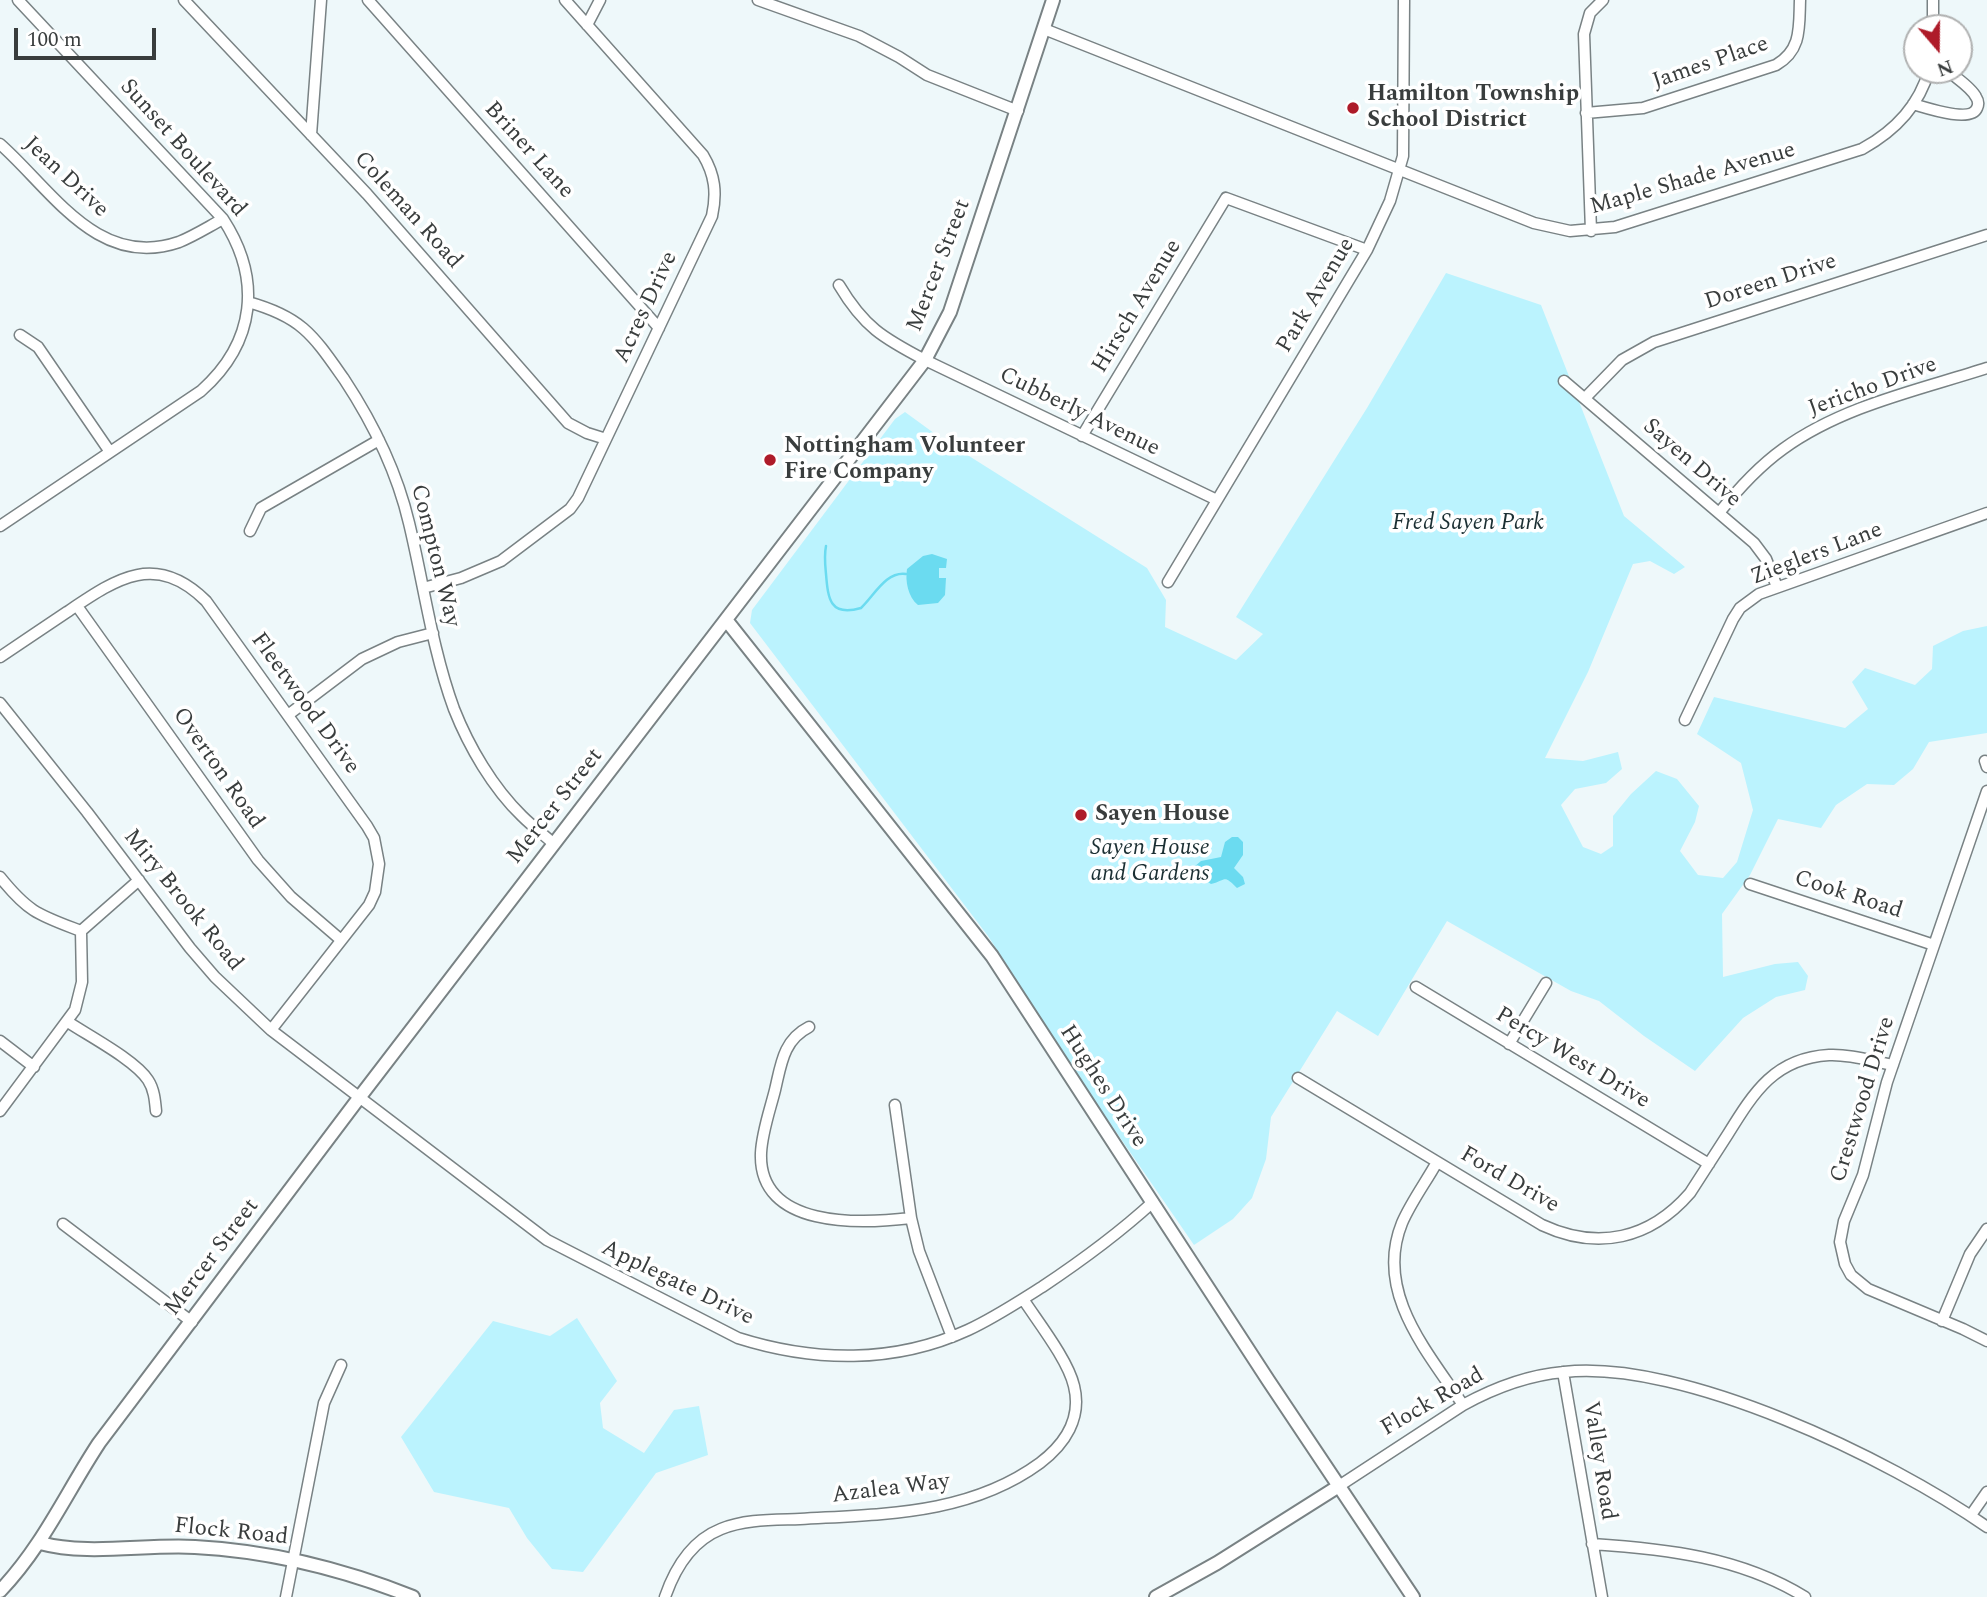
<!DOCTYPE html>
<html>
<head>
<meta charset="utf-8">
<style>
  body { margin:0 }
  #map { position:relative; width:1987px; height:1597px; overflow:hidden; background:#eef8fa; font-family:Spectral,serif }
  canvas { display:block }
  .north { position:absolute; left:1903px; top:14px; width:70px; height:70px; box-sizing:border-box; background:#fff; border:2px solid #b0b1b1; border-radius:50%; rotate:160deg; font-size:19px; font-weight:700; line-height:28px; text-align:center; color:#393d3d }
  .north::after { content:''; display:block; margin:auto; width:24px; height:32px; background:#ae1b29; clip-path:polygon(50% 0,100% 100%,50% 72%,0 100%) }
  .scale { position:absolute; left:14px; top:28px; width:142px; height:32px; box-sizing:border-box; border:4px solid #393d3d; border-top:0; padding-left:9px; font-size:21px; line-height:24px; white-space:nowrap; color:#393d3d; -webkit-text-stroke:5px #fff; paint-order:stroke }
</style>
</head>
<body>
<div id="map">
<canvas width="1987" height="1597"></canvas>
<div class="north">N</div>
<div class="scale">100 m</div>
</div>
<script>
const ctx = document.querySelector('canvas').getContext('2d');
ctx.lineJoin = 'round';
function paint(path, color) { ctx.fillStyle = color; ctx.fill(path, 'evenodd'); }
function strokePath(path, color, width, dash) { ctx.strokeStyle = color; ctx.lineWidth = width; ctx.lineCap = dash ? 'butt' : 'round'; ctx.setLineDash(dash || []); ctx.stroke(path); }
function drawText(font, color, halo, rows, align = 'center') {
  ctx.font = font + ' Spectral,serif'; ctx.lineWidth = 7; ctx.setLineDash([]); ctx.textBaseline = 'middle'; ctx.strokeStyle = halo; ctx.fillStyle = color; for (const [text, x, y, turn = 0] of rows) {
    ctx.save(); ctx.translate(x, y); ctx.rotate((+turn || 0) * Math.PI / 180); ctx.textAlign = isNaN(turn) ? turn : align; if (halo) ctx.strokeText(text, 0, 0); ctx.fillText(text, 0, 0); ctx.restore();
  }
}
const green = new Path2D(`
  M 1446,273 L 1541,305 L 1624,516 L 1685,567 L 1674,574 L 1650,561 L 1633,564 L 1588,672 L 1545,758 L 1583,761 L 1618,752 L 1622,769 L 1606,783 L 1575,789 L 1561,805 L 1583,847 L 1601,854 L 1613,846 L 1613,816 L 1631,794 L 1656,771 L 1677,779 L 1699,806 L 1695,822 L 1680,851 L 1698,875 L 1723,878 L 1737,862 L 1753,810 L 1741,763 L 1697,734 L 1714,697 L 1845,728 L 1868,709 L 1852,682 L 1865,668 L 1915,685 L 1932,669 L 1933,646 L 1963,631 L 1987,626 L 1987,733 L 1929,742 L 1913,769 L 1894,785 L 1867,784 L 1836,805 L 1821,828 L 1778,819 L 1750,875 L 1722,914 L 1723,977 L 1775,964 L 1798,962 L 1808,976 L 1805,990 L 1776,997 L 1743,1018 L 1695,1071 L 1644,1036 L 1599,1001 L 1571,991 L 1447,921 L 1378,1036 L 1337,1011 L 1271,1117 L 1266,1159 L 1252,1198 L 1233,1219 L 1194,1245 L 1090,1094 L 988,936 L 750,623 L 752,610 L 895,419 L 905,412 L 942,439 L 1147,568 L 1166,600 L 1165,627 L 1236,660 L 1263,634 L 1236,617 L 1367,408 Z
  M 577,1318 L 617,1381 L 600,1403 L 603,1428 L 644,1453 L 674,1410 L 699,1406 L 708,1455 L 656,1473 L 583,1572 L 552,1569 L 527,1538 L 509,1508 L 434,1492 L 401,1437 L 493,1321 L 550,1336 Z`);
const water = new Path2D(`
  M 932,554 L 947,559 L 946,568 L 939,568 L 939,578 L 946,578 L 945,595 L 938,603 L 918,605 C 908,597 905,581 907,569 L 923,556 Z
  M 1232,837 L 1238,837 L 1243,842 L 1243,855 L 1234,868 L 1243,877 L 1245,884 L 1237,888 C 1223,874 1227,880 1211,884 L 1197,875 L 1194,867 L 1201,861 L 1221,857 L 1225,842 Z`);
const stream = new Path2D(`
  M 826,546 C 824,556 825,564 826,574 C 828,599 830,617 861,608 C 874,596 886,571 906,574`);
const minor = new Path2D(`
  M 184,0 L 367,194 L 568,423 L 587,433 L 606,439
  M 368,0 L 659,328
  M 758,0 L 859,36 L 899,57 L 927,75 L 1018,111
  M 1933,0 L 1933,28
  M 587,25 L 600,0
  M 1044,29 L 1534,223 L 1570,231 L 1615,227 L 1862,149 C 1893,132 1919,106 1929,70
  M 1913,104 C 1927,108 1971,123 1977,108 C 1979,104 1978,100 1976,97 C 1971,87 1956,78 1947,70
  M 1586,113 L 1643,108 L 1776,65 C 1802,50 1799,27 1800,0
  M 311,135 L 321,0
  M 0,144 C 52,190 98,270 179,242 C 194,236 208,227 223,219
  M 1591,231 L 1584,34 L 1590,13 L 1603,0
  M 839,285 C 864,327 883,338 925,360 L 1217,500
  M 248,302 C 302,317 313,335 344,379 C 373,423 397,472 409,523 C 424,585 432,649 454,709 C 469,747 493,788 522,816 C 532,826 544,835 554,844
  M 20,335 L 38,347 L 110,452
  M 1564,381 L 1754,543 L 1766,559 L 1777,587
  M 1585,398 L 1622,360 L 1654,342 L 1987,235
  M 1082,436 L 1226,198 L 1367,250
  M 1719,513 C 1738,489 1758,467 1783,449 C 1842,406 1919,390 1987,368
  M 0,526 L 201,391 C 256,342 262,279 223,219 L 18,0
  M 250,531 L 261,508 L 379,440
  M 1168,582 L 1367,250 L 1390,201 L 1403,156 L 1404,0
  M 423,588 L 461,578 L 501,561 L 570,509 L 578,498 L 712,216 C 717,193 715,175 703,155 L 565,0
  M 77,606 L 258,860 L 291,897 L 341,940
  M 0,657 C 22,642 45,627 67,612 C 116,579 155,551 206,601 L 367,826 L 374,838 L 379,864 L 375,892 L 369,905 L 271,1030
  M 0,703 L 87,812 L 190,948 L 215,977 L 271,1030 L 547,1240 L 738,1338 C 814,1362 894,1364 968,1330 C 994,1318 1018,1302 1042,1287 C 1081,1261 1118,1234 1153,1202
  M 288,715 L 362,659 L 398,642 L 433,633
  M 1685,720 L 1733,619 L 1740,608 L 1759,594 L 1987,513
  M 1985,761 L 1987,767
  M 1987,791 L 1887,1082 L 1863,1175 L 1844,1221 L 1840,1242 L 1845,1264 L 1851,1275 L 1868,1289 L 1963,1329 L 1987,1341
  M 0,877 C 29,913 39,915 81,931
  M 1750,884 L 1934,945
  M 1416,987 L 1709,1164
  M 68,1022 C 89,1036 135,1060 148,1080 C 154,1089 155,1100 156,1111
  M 809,1027 C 783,1040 781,1065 775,1090 C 770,1110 762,1132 761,1153 C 758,1229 861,1224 911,1218
  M 0,1041 L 34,1067
  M 1509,1044 L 1546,983
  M 1298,1078 L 1542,1225 C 1598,1251 1650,1239 1690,1193 C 1703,1173 1715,1154 1728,1134 C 1754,1092 1775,1058 1829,1055 C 1850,1054 1872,1061 1893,1065
  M 895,1105 L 911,1218 L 919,1251 L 952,1337
  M 0,1111 L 75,1010 L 82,982 L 81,931 L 139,880
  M 1437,1162 C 1426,1182 1411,1202 1402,1223 C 1374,1292 1427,1351 1463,1405
  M 63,1224 L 192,1322
  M 1942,1321 L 1970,1254 L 1987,1229
  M 1563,1372 L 1602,1597
  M 1339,1486 L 1463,1405 C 1494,1388 1528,1375 1564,1372 C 1683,1359 1890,1459 1987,1527
  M 1971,1515 L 1987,1492
  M 1592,1544 C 1667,1549 1740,1557 1805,1597
  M 286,1597 L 324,1403 L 341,1365
  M 665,1597 C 675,1568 691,1541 721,1529 C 745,1519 774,1520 800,1519 C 883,1514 969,1515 1040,1463 C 1065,1444 1082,1418 1074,1386 C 1068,1360 1038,1322 1023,1299`);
const tertiary = new Path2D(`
  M 727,621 L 992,956 L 1268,1380 L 1413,1597
  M 40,1543 C 88,1556 145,1544 195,1547 C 270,1551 343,1569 413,1597
  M 0,1591 C 43,1546 66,1493 99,1443 L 359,1098 L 925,360 L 950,312 L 1053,0
  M 1156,1597 L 1217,1563 L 1339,1486`);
const markers = [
  [1353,108,7,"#ae1b29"],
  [770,460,7,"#ae1b29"],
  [1081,815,7,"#ae1b29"]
];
const streetNames = [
  ["James Place",1711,64,-19],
  ["Sunset Boulevard",182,149,48],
  ["Briner Lane",528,151,48],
  ["Jean Drive",65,178,43],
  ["Maple Shade Avenue",1693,180,-16],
  ["Coleman Road",407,211,48],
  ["Mercer Street",940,266,-69],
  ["Doreen Drive",1771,283,-18],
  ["Park Avenue",1317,296,-59],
  ["Hirsch Avenue",1138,307,-59],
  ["Acres Drive",647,308,-65],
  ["Jericho Drive",1873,388,-20],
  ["Cubberly Avenue",1079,413,26],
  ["Sayen Drive",1691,464,41],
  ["Zieglers Lane",1817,555,-21],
  ["Compton Way",434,556,76],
  ["Fleetwood Drive",304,704,54],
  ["Overton Road",217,769,55],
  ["Mercer Street",556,807,-52],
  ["Cook Road",1848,896,18],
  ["Miry Brook Road",182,901,51],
  ["Percy West Drive",1572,1059,31],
  ["Hughes Drive",1102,1087,57],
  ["Crestwood Drive",1864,1100,-73],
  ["Ford Drive",1509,1181,30],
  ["Mercer Street",213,1258,-53],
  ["Applegate Drive",677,1284,26],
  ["Flock Road",1433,1403,-30],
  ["Valley Road",1598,1461,81],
  ["Azalea Way",891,1490,-7],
  ["Flock Road",231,1533,6]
];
const poiNames = [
  ["Hamilton Township",1367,95],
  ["School District",1367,121],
  ["Nottingham Volunteer",784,447],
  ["Fire Company",784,473],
  ["Sayen House",1095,815]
];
const parkNames = [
  ["Fred Sayen Park",1468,524],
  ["Sayen House",1150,849],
  ["and Gardens",1150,875]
];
paint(green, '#bbf3fe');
paint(water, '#6bdbf0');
strokePath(stream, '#6bdbf0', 2.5);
strokePath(minor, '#798284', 13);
strokePath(tertiary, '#798284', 16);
strokePath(minor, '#fff', 10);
strokePath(tertiary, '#fff', 12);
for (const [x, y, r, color] of markers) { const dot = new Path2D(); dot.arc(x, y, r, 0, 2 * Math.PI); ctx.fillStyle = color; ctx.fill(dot); strokePath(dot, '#fff', 2.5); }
drawText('23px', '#393d3d', '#fff', streetNames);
drawText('bold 23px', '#393d3d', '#fff', poiNames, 'left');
drawText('italic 23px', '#1b2f33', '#fff', parkNames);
</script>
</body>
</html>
